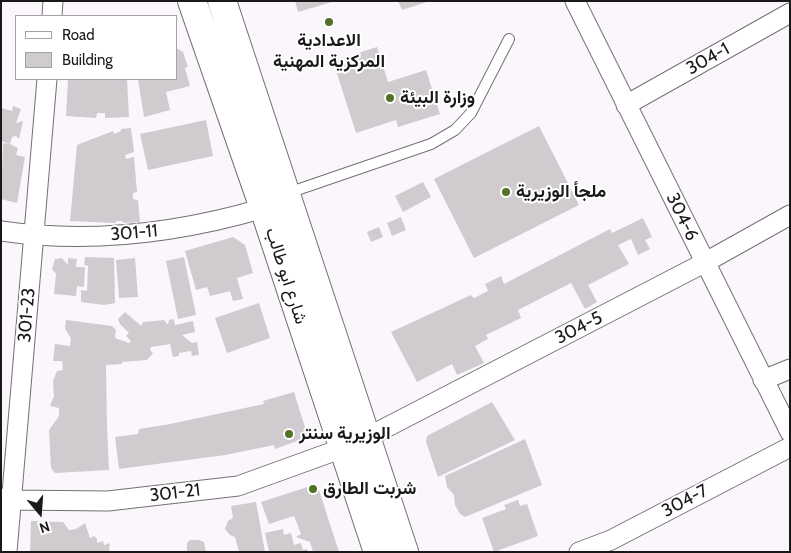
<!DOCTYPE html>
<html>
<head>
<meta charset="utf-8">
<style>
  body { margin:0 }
  #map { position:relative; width:791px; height:553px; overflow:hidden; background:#faf6fb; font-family:Cabin,sans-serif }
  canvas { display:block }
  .frame { position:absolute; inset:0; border:2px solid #1a191a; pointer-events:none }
  .legend { position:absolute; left:15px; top:15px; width:162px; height:65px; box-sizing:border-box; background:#fff; border:1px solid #a3a3a3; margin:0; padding:6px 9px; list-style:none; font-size:15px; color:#1a191a }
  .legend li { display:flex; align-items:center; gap:10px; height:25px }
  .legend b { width:25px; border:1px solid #a3a3a3 }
  .north { position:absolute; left:15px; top:488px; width:50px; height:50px; -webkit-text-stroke:4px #fff; paint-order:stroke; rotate:162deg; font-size:14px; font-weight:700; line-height:20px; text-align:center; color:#1a191a }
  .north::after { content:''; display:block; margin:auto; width:18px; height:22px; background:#1a191a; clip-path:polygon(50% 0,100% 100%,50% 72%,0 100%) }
</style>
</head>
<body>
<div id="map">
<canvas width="791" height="553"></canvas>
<div class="frame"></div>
<ul class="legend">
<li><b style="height:6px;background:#fff"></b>Road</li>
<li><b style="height:14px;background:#cfcbcf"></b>Building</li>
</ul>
<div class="north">N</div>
</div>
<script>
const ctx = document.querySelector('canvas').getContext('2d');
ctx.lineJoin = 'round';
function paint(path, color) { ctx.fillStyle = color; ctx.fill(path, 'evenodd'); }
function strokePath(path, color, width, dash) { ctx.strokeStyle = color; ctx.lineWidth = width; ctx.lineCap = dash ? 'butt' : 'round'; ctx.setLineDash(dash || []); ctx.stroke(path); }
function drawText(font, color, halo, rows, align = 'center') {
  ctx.font = font + ' Cabin,Vazirmatn,sans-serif'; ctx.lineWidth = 4; ctx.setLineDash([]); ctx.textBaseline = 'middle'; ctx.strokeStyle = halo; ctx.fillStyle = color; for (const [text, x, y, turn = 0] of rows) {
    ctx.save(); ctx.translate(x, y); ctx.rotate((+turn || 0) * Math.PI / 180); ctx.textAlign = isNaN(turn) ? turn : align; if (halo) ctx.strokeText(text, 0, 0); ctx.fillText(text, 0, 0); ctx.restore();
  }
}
const building = new Path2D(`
  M 295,1 L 332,1 L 332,2 L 298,12 Z
  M 398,1 L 427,1 L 427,2 L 402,10 Z
  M 377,47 L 388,82 L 426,70 L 440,114 L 398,127 L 396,120 L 356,133 L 333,61 Z
  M 176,48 L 183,52 L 188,67 L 185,68 L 190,86 L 166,92 L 170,110 L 144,117 L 138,79 L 176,79 Z
  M 68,79 L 127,79 L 129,117 L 105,118 L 105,113 L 97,113 L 96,118 L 66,116 Z
  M 13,106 L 21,109 L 16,123 L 23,121 L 19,139 L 16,136 L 12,137 L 10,144 L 1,141 L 1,108 L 12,111 Z
  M 206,120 L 213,156 L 148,170 L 140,134 Z
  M 539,126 L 579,205 L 474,258 L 434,179 Z
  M 131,128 L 134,152 L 125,155 L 126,159 L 134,157 L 137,192 L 133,193 L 133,199 L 138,200 L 140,222 L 124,223 L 122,221 L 117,221 L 115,223 L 70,221 L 77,145 L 113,131 L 114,134 L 121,131 L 121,129 Z
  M 3,143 L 10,144 L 18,148 L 16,155 L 25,157 L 17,203 L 1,199 Z
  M 423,182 L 431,197 L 403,212 L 395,196 Z
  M 401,217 L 406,230 L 392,236 L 387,223 Z
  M 643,218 L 652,237 L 645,240 L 650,249 L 638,255 L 631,239 L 618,245 L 629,264 L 588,285 L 597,302 L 585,309 L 571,283 L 518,310 L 521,318 L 486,335 L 488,339 L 475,346 L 484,363 L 457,375 L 452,364 L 417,382 L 391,332 L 471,295 L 474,298 L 488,291 L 485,284 L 501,276 L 504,284 L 610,229 L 612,233 Z
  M 379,227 L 383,237 L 371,242 L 367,232 Z
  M 233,237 L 245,245 L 253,273 L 237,278 L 243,299 L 233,301 L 230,291 L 210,296 L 207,287 L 196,290 L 185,251 Z
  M 85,257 L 114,258 L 115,303 L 104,305 L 81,302 L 81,290 L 87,291 L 88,266 L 84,265 Z
  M 184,257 L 196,315 L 178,319 L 166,261 Z
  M 62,258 L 68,265 L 68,258 L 77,259 L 76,267 L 85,267 L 84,287 L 77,286 L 76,296 L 54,294 L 56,274 L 52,269 L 55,259 Z
  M 135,258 L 138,297 L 119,298 L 116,260 Z
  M 259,303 L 270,338 L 227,353 L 215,318 Z
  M 125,312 L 141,326 L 143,322 L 164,320 L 168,325 L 169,320 L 174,319 L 175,325 L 193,321 L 195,332 L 182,335 L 192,343 L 197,342 L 199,355 L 192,356 L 191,351 L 179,353 L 179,356 L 173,357 L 170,344 L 151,347 L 150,350 L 153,353 L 147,360 L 122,362 L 122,364 L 106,365 L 107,426 L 109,470 L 55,473 L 51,468 L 49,430 L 59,416 L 59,408 L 50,406 L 54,396 L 53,381 L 57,371 L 63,370 L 62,361 L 53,361 L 55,344 L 70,346 L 71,338 L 65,329 L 66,320 L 112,326 L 116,330 L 115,338 L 129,343 L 131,341 L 126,336 L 129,333 L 120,324 L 118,319 Z
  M 294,392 L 308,437 L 275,449 L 274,445 L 225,455 L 119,469 L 115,437 L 138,434 L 139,429 L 170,424 L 264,404 L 263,401 Z
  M 492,402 L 515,440 L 438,477 L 426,442 L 427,436 Z
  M 525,439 L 542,485 L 465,517 L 460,514 L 455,505 L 454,495 L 447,487 L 445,476 Z
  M 317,484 L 339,552 L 313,552 L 310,542 L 296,537 L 301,534 L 294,516 L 269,524 L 261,502 Z
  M 518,500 L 520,506 L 527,504 L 538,536 L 494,552 L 482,518 L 506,509 L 504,505 Z
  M 256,502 L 265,552 L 239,552 L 235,537 L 230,535 L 225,529 L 228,521 L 233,518 L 231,506 Z
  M 31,521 L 63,522 L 69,530 L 76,529 L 85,523 L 90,538 L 94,536 L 97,539 L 97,543 L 103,541 L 104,545 L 110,543 L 109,552 L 30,552 Z
  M 283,529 L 284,535 L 291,533 L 294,545 L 301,543 L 303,550 L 307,549 L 308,552 L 269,552 L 265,533 Z
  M 190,540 L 198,540 L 204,542 L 206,552 L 187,552 L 187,543 Z`);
const service = new Path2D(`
  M 288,193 L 431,144 L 455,130 L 471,113 L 509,39`);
const minor = new Path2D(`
  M 575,1 L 790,432
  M 52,16 L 53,1
  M 626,105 L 790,13
  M 1,231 C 90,244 179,233 264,208
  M 763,380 L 790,369
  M 366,438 L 704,263 L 790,215
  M 1,498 L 11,500 L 108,501 L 238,486 L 343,448
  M 7,552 L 47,79
  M 579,552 L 611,540 L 790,447`);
const primary = new Path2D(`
  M 192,1 L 264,208 L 378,552
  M 222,1 L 404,552`);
const markers = [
  [329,22,5,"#527229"],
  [390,98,5,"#527229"],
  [506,192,5,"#527229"],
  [289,434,5,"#527229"],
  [313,489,5,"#527229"]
];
const poiNames = [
  ["الاعدادية",329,41,"center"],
  ["المركزية المهنية",329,62,"center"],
  ["وزارة البيئة",400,98],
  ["ملجأ الوزيرية",516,192],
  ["الوزيرية سنتر",299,434],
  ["شربت الطارق",323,489]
];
const streetNames = [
  ["304-1",708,59,-29],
  ["304-6",682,217,64],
  ["301-11",134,233,-5],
  ["شارع ابو طالب",286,276,72],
  ["301-23",27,315,-85],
  ["304-5",579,328,-27],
  ["301-21",175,493,-7],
  ["304-7",685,501,-28]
];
paint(building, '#cfcbcf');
strokePath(service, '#747175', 12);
strokePath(minor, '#747175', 21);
strokePath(primary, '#747175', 30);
strokePath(service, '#fff', 10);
strokePath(minor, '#fff', 19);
strokePath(primary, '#fff', 28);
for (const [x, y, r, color] of markers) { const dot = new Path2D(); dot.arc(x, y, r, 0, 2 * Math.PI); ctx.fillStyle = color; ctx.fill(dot); strokePath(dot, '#fff', 2); }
drawText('bold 18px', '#1a191a', '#fff', poiNames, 'left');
drawText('18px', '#1a191a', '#fff', streetNames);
</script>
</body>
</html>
